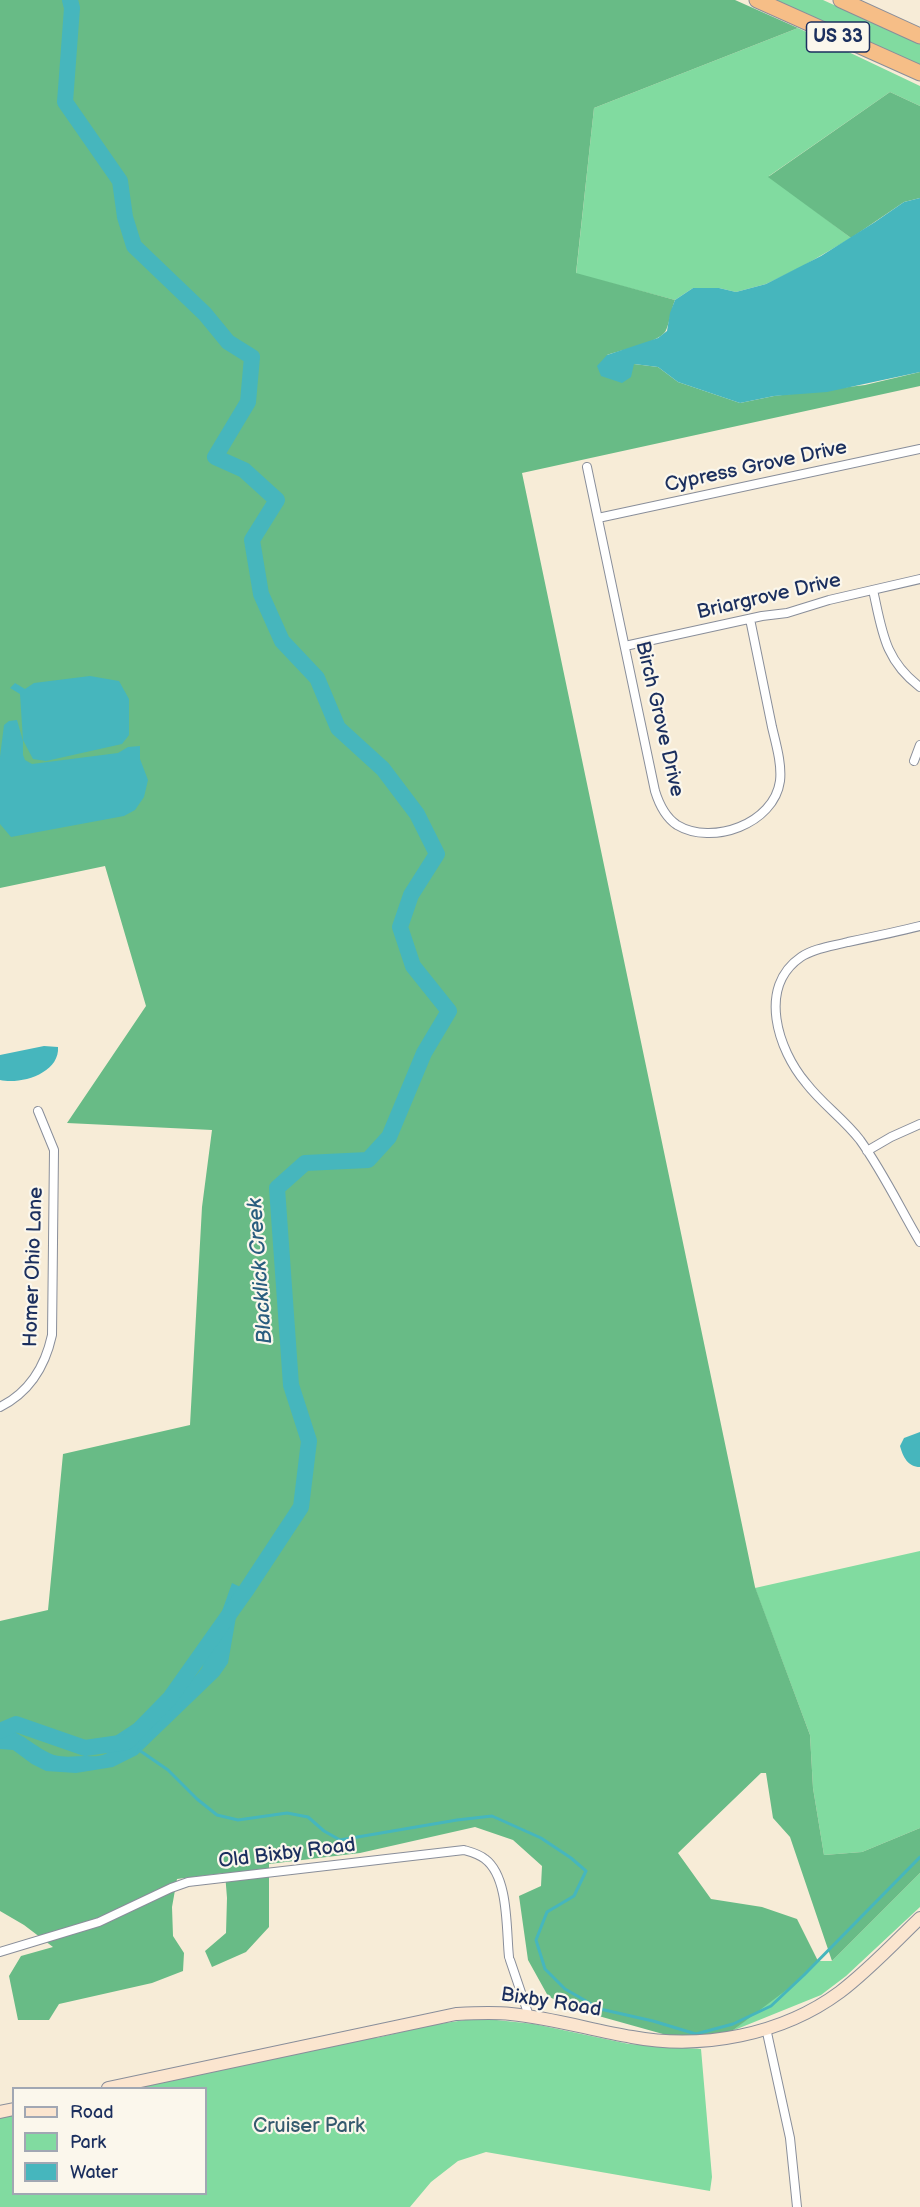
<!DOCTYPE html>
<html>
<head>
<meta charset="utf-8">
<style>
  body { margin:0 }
  #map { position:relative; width:920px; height:2207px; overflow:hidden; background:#f7ecd7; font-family:"Balsamiq Sans",sans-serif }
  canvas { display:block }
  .legend { position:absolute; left:12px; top:2087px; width:195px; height:108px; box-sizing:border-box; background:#fbf7ec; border:2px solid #a1a7b3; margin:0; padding:8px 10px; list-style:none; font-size:18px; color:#1b2f5e }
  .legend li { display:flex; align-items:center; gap:12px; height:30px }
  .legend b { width:30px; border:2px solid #a1a7b3 }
</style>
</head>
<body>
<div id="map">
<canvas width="920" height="2207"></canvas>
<ul class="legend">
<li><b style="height:8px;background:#fbe5cf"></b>Road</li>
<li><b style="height:16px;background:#81dba0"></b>Park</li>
<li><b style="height:16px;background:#46b6bd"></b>Water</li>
</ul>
</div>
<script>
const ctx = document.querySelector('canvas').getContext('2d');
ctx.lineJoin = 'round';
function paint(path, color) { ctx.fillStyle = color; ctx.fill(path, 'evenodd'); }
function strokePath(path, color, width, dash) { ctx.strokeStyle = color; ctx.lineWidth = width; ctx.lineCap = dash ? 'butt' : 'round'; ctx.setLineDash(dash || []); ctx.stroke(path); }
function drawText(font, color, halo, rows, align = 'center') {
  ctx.font = font + ' "Balsamiq Sans",sans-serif'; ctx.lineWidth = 4.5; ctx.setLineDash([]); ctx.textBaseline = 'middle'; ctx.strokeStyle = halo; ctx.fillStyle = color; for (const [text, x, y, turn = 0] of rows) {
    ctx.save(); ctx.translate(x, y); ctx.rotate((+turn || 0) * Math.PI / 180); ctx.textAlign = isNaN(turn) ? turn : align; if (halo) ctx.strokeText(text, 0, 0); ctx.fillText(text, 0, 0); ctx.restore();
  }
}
const green = new Path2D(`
  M 773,0 L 823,0 L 920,44 L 920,66 Z
  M 798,28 L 920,86 L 920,106 L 890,92 L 769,176 L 851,238 L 803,266 L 766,284 L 736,292 L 719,288 L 693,288 L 675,300 L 576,274 L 594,108 Z
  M 920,1551 L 920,1828 L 862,1852 L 824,1855 L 813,1788 L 810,1735 L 755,1588 Z
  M 920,1873 L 920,1907 L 846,1976 L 821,1995 L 732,2031 L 818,1961 L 832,1961 Z
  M 478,2018 L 534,2024 L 629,2044 L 701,2049 L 712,2177 L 710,2191 L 486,2152 L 458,2161 L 431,2182 L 410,2207 L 0,2207 L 0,2112 L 13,2109 L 14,2194 L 206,2194 L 206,2088 L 108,2088 L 374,2030 L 376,2038 L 432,2025 Z`);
const forest = new Path2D(`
  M 0,0 L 735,0 L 798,28 L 594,108 L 576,273 L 675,300 C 672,307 668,329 665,332 C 657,343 621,350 607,355 L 634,364 L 658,367 L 678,382 L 740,403 L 774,396 L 865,385 L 920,372 L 920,386 L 522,473 L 755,1587 L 810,1735 L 813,1788 L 824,1855 L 862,1852 L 920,1828 L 920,1873 L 832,1961 L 790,1837 L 773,1818 L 766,1773 L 761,1773 L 678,1853 L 711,1899 L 762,1907 L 797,1919 L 818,1961 L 789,1988 L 732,2031 L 714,2037 L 670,2036 L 570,2008 L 548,1996 L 528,1960 L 519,1896 L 541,1886 L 542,1866 L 513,1840 L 475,1827 L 360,1853 L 269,1864 L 269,1927 L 246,1952 L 212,1967 L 205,1951 L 226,1933 L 227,1898 L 225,1873 L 177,1879 L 172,1907 L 173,1936 L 184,1953 L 183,1971 L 152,1983 L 59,2004 L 49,2020 L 18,2020 L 9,1976 L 21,1956 L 53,1947 L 24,1925 L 0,1911 L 0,1621 L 48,1610 L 63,1454 L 190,1425 L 202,1207 L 212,1130 L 67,1123 L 146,1006 L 105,866 L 0,888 Z
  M 890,92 L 920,106 L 920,198 L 904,202 L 851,238 L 768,177 Z`);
const water = new Path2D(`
  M 920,198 L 920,372 L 827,392 L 774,396 L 740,403 L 678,382 L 658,367 L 634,364 L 631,377 L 622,383 L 601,376 L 597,366 L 607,355 L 658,338 L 667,331 L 670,313 L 675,300 L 693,288 L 719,288 L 736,292 L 766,284 L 821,256 L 875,222 L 904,202 Z
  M 90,676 L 119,681 L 129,699 L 129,735 L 122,744 L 46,761 L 33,759 L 23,740 L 20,694 L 10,688 L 15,683 L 25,689 L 34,683 Z
  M 17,720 L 23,741 L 23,755 L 25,760 L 32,764 L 118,753 L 128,747 L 140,746 L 140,759 L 148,780 L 144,797 L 135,810 L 124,816 L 11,837 L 0,824 L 0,757 L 4,725 L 9,721 Z
  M 44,1046 L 58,1047 C 60,1073 21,1085 0,1080 L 0,1055 Z
  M 920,1432 L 920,1467 C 908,1467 903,1457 900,1446 L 904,1438 Z
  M 232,1583 L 253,1593 L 236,1617 L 228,1663 L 219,1676 L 137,1755 L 113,1767 L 76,1773 L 46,1771 L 32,1764 L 13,1750 L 0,1749 L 0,1729 C 20,1729 35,1748 54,1755 C 65,1758 76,1756 87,1756 C 98,1757 109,1756 115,1745 L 111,1739 C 143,1716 178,1700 202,1668 Z`);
const stream = new Path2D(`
  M 139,1750 L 168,1770 L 197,1799 L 217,1815 L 238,1820 L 287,1813 L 308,1817 L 324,1831 L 340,1840 L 457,1820 L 492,1816 L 541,1838 L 571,1858 L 586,1871 L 574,1896 L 547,1912 L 536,1940 L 545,1969 L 565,1989 L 600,2009 L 653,2021 L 696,2034 L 733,2024 L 771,2006 L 804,1975 L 920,1857`);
const river = new Path2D(`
  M 0,1731 L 16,1724 L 85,1748 L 127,1742 L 170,1698 L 245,1592 L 301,1507 L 309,1441 L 291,1385 L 277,1188 L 305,1163 L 368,1160 L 389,1137 L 424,1053 L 449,1011 L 413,966 L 400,927 L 411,895 L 437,854 L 417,814 L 383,769 L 338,728 L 317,678 L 282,641 L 261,594 L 252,540 L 277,500 L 244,470 L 215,457 L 248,402 L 252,357 L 228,342 L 205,314 L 134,246 L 125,217 L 120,181 L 65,102 L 72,8 L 70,0`);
const street = new Path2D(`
  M 587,467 L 655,791 C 659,804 665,817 677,825 C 712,846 774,824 780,781 C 782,764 776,744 772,727 C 765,691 757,655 750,619
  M 598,518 L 920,449
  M 873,590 C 882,630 884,660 920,687
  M 625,646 L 762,616 L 787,613 L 829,600 L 920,579
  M 914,761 L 920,745
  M 920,926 C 896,932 872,937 848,942 C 833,946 814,948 801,957 C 757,987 778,1050 806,1083 C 822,1104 844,1119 860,1140 C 883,1172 900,1208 920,1242
  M 867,1151 L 891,1137 L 920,1124
  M 0,1407 C 30,1392 45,1367 52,1335 L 54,1150 L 38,1111
  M 0,1952 L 99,1922 L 171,1888 L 188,1882 L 464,1850 C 471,1852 479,1854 485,1859 C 509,1877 506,1929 509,1957
  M 510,1960 L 529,2016
  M 766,2028 L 790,2138 L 797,2207`);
const secondary = new Path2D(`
  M 108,2088 L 456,2014 C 475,2013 493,2012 511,2014 C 552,2018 591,2030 632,2037 C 702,2050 782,2035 840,1992 C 869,1970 894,1943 920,1918
  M 0,2112 L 14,2109`);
const highway = new Path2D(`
  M 757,0 L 920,73
  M 841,0 L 920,36`);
const shields = [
  [838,37,63]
];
const shieldNames = [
  ["US 33",838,37]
];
const streetNames = [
  ["Cypress Grove Drive",756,467,-12],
  ["Briargrove Drive",769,597,-13],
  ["Birch Grove Drive",659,719,77],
  ["Homer Ohio Lane",34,1267,-88],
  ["Old Bixby Road",287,1854,-7],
  ["Bixby Road",551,2003,9]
];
const parkNames = [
  ["Cruiser Park",309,2127]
];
const waterNames = [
  ["Blacklick Creek",261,1271,-94]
];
paint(green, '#81dba0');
paint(forest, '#68bb86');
paint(water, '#46b6bd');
strokePath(stream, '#46b6bd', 3);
strokePath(river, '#46b6bd', 16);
strokePath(street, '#898e9a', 10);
strokePath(secondary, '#898e9a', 14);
strokePath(highway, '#898e9a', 17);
strokePath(street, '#fff', 8);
strokePath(secondary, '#fbe5cf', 12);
strokePath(highway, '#f6be87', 15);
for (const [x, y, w] of shields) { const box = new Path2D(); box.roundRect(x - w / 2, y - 15, w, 30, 4.5); ctx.fillStyle = '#fbf7ec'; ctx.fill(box); strokePath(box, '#1b2f5e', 1.5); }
drawText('bold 18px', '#1b2f5e', null, shieldNames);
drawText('20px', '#1b2f5e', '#fbf7ec', streetNames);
drawText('20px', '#345a6e', '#fbf7ec', parkNames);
drawText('italic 21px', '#2a5e7f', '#fbf7ec', waterNames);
</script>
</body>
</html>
